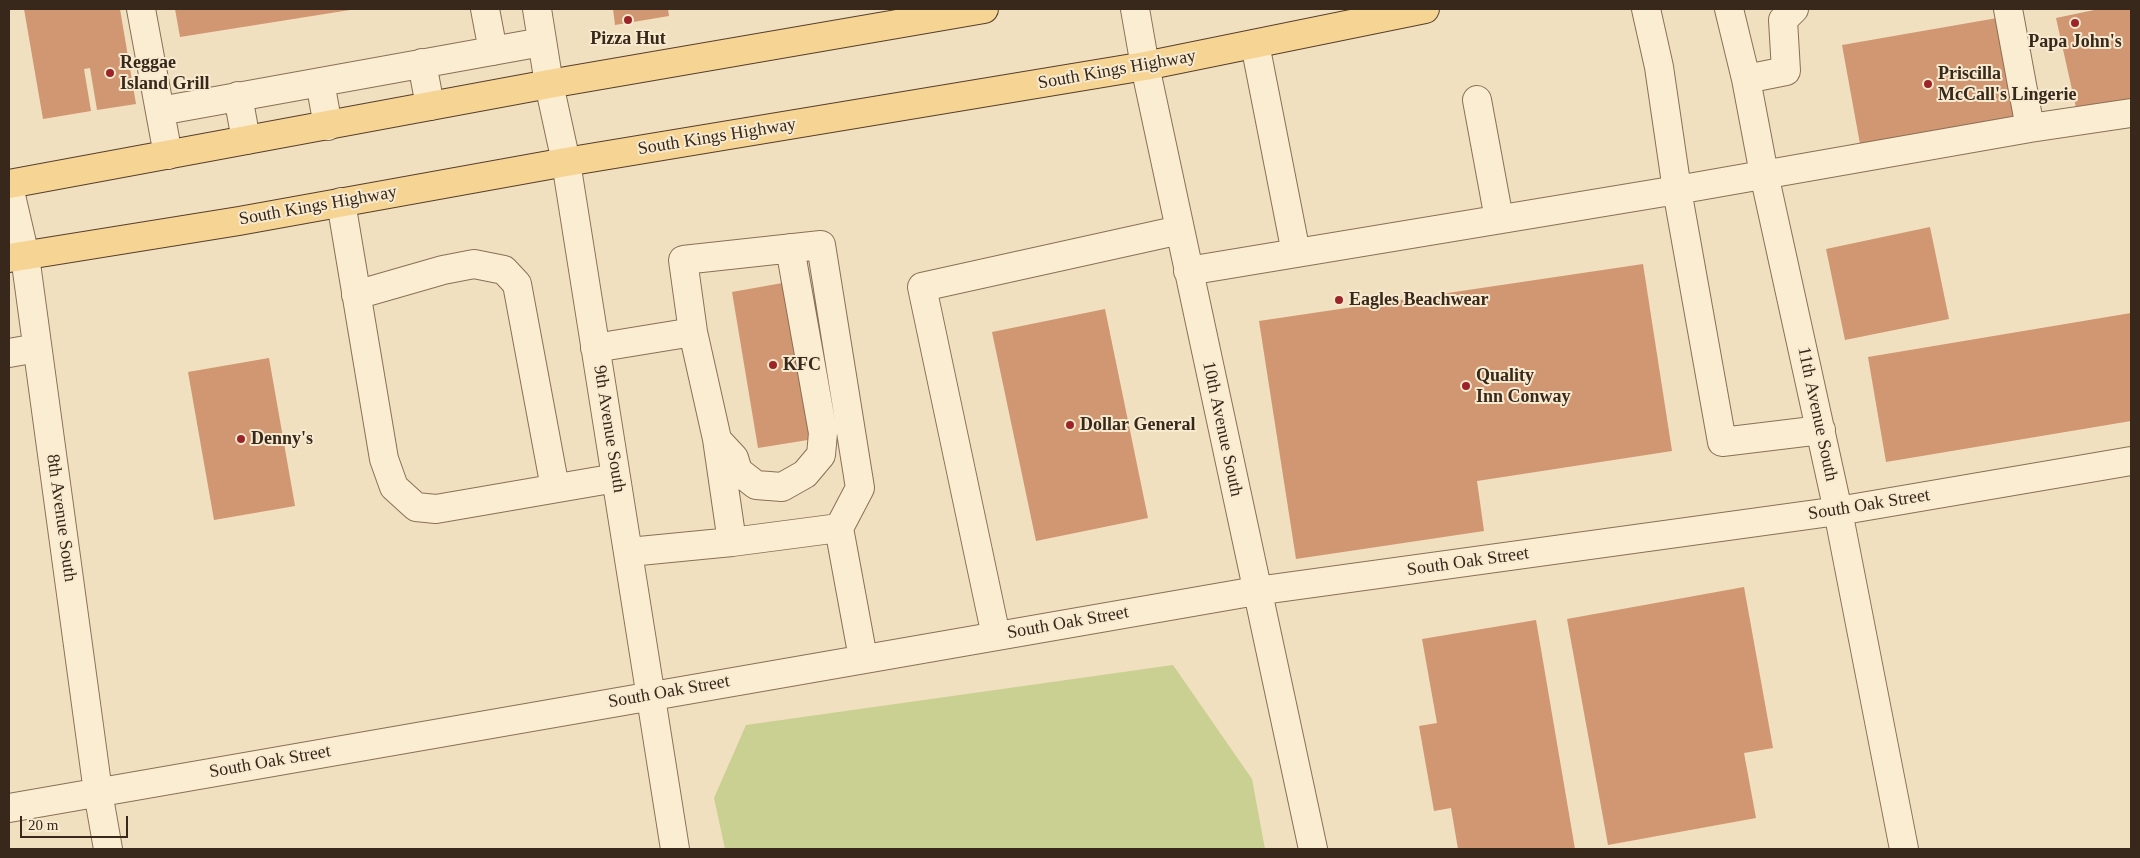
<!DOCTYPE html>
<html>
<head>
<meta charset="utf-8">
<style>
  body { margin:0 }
  #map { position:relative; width:2140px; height:858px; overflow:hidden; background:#f0e0bf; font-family:"Times New Roman",serif }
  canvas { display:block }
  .frame { position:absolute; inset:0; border:10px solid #38281c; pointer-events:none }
  .scale { position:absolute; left:20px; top:816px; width:108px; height:22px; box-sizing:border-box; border:2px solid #38281c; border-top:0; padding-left:6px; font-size:15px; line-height:18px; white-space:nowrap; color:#38281c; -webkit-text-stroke:4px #f7eacf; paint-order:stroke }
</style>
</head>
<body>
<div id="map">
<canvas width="2140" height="858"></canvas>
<div class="frame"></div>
<div class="scale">20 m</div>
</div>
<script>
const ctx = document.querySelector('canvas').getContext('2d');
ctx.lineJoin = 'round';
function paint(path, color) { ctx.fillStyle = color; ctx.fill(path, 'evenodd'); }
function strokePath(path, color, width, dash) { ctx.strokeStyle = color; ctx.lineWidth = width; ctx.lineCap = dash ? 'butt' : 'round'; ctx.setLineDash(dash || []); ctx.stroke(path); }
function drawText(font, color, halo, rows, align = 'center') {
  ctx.font = font + ' "Times New Roman",serif'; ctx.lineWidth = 4; ctx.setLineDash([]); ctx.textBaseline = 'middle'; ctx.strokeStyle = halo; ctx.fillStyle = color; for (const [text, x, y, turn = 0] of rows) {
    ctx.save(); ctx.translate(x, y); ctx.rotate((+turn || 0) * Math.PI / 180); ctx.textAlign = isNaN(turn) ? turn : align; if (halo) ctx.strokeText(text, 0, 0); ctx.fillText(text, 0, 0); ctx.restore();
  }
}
const green = new Path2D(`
  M 1173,665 L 1252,779 L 1265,849 L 725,849 L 714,798 L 746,725 Z`);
const building = new Path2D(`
  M 24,9 L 120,9 L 136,104 L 97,110 L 90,68 L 84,69 L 91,111 L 43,119 Z
  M 175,9 L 350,9 L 350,10 L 180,37 Z
  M 613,9 L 668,9 L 669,16 L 615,25 Z
  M 2099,9 L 2131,9 L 2131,101 L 2077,112 L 2056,18 Z
  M 2003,17 L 2022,126 L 1862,155 L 1842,45 Z
  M 1930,227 L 1949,319 L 1845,340 L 1826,249 Z
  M 1643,264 L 1672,451 L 1477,481 L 1484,531 L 1296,559 L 1259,321 Z
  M 788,282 L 814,439 L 758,448 L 732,292 Z
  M 1105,309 L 1148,518 L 1036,541 L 992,332 Z
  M 2131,313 L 2131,421 L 1886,462 L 1868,357 Z
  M 269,358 L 295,506 L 214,520 L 188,372 Z
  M 1744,587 L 1773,748 L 1744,753 L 1756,818 L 1608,845 L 1567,619 Z
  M 1536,620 L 1575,849 L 1458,849 L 1451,808 L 1434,811 L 1419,726 L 1437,723 L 1422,639 Z`);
const minor = new Path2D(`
  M 141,9 L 168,155
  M 485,9 L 493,51
  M 537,9 L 549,84 L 566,162 L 675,849
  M 1135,9 L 1145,66 L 1313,849
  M 1646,9 L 1659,67 L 1677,190 L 1722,442 L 1821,430
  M 1729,9 L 1746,79 L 1764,174 L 1838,511 L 1904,849
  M 2008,9 L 2030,128 L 2131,113
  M 1255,44 L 1296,253
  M 422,63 L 430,106
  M 1746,79 L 1786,71 L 1783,20 L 1794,9
  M 320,82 L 328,126
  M 238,96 L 246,140
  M 1477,100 L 1499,219
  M 160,111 L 542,42
  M 9,187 L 25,256 L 98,792 L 108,849
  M 341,202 L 384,459 L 394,487 L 416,507 L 436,509 L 616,478
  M 1188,271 L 1677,190 L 2030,128
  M 356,295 L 443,270 L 474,264 L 504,270 L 517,284 L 555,488
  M 595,348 L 693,332
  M 9,353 L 37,348
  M 721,444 L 734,458 L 738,471 L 756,485 L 782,487 L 805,474 L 821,455 L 823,433 L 790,248
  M 732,542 L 717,439 L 693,332 L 683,260 L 821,245 L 860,488 L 839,528 L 863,658
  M 629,552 L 732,542 L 839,528
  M 996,636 L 922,287 L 1180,230
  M 9,808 L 1256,591 L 1838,511 L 2131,461`);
const major = new Path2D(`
  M 9,184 L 549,84 L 984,9
  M 9,258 L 239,221 L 566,162 L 1145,66 L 1425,9`);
const markers = [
  [628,20,5,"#9c2328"],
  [2075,23,5,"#9c2328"],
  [110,73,5,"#9c2328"],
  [1928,84,5,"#9c2328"],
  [1339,300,5,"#9c2328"],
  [773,365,5,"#9c2328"],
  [1466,386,5,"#9c2328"],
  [1070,425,5,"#9c2328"],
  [241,439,5,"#9c2328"]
];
const poiNames = [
  ["Pizza Hut",628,39,"center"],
  ["Papa John's",2075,42,"center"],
  ["Reggae",120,63],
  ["Island Grill",120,84],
  ["Priscilla",1938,74],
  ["McCall's Lingerie",1938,95],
  ["Eagles Beachwear",1349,300],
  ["KFC",783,365],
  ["Quality",1476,376],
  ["Inn Conway",1476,397],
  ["Dollar General",1080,425],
  ["Denny's",251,439]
];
const streetNames = [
  ["South Kings Highway",1117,70,-10],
  ["South Kings Highway",717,137,-9],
  ["South Kings Highway",318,206,-10],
  ["11th Avenue South",1817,414,78],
  ["9th Avenue South",609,429,81],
  ["10th Avenue South",1222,429,78],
  ["South Oak Street",1869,505,-9],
  ["8th Avenue South",61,518,82],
  ["South Oak Street",1468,562,-8],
  ["South Oak Street",1068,623,-10],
  ["South Oak Street",669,692,-10],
  ["South Oak Street",270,762,-10]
];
paint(green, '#cacf92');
paint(building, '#d19672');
strokePath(minor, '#8a7056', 30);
strokePath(major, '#573e2b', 30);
strokePath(minor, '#fbedd2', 28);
strokePath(major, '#f6d494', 28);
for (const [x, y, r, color] of markers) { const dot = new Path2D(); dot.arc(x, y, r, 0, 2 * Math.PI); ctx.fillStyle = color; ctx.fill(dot); strokePath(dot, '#f7eacf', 2); }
drawText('bold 18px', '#38281c', '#f7eacf', poiNames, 'left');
drawText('18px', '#38281c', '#f7eacf', streetNames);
</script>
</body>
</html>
